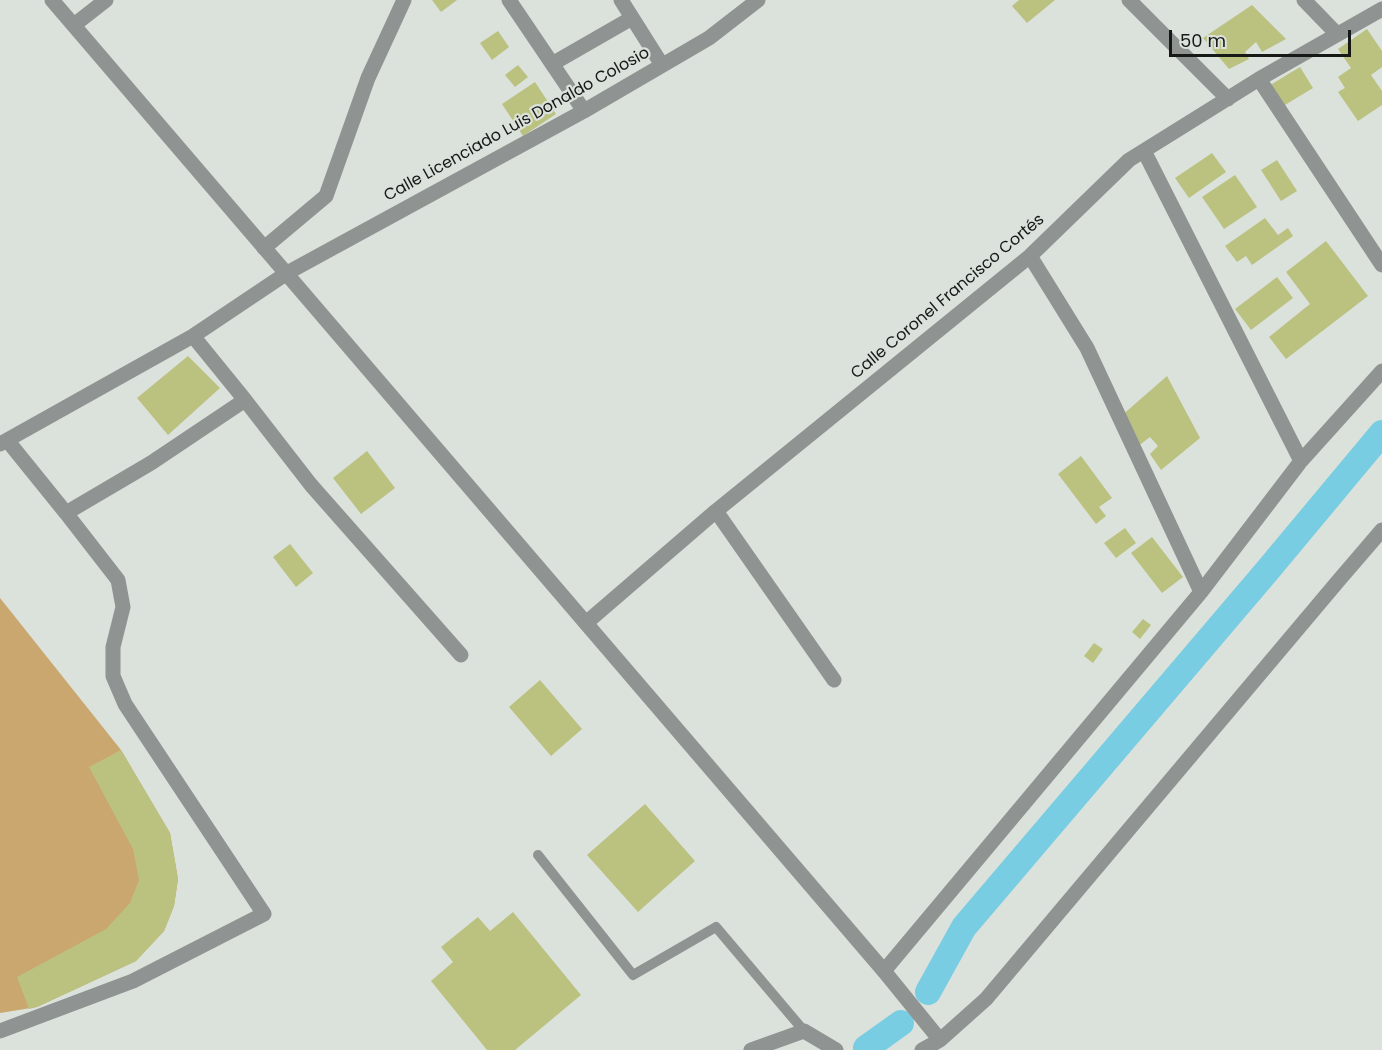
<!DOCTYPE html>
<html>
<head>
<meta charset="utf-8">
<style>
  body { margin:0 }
  #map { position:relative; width:1382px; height:1050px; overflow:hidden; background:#dbe1db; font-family:Poppins,sans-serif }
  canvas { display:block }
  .scale { position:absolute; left:1169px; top:30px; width:182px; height:27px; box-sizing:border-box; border:3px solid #171917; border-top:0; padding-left:8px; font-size:18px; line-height:21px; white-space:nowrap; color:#171917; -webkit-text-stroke:4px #dbe1db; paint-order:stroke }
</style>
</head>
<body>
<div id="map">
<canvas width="1382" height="1050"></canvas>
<div class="scale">50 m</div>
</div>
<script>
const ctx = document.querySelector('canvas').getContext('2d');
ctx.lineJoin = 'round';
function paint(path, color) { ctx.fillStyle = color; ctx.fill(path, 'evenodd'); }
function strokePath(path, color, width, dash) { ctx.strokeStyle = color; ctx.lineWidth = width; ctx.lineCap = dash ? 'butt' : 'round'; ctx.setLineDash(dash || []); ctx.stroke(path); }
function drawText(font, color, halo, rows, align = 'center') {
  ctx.font = font + ' Poppins,sans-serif'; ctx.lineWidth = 4.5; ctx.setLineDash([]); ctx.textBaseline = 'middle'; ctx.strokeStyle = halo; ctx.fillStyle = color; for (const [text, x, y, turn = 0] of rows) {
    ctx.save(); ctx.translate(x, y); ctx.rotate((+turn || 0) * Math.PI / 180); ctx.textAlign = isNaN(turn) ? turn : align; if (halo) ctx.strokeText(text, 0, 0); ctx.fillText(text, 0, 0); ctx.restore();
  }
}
const green = new Path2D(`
  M 0,598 L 121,750 L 170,833 L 178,879 L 174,906 L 164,931 L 136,961 L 37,1007 L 0,1013 Z`);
const canal = new Path2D(`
  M 928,992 L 964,927 L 1267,571 L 1382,433
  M 866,1048 L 901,1023`);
const building = new Path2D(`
  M 432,0 L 457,0 L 441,12 Z
  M 1019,0 L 1055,0 L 1027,23 L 1012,6 Z
  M 1252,5 L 1286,39 L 1262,52 L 1256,42 L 1245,52 L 1249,59 L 1229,69 L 1203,38 Z
  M 1367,29 L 1382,51 L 1382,67 L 1371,75 L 1382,91 L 1382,105 L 1358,121 L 1338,92 L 1345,88 L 1338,77 L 1351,68 L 1338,49 Z
  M 498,31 L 509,47 L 492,60 L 480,43 Z
  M 518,65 L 528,77 L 515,87 L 505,75 Z
  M 1300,67 L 1313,88 L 1280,108 L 1267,87 Z
  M 535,82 L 556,114 L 523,136 L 502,104 Z
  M 1212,153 L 1226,172 L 1189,198 L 1175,178 Z
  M 1277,160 L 1297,191 L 1281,201 L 1261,170 Z
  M 1235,175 L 1257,207 L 1224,229 L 1202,197 Z
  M 1265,218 L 1278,235 L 1288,228 L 1293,236 L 1252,265 L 1246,256 L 1237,262 L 1225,246 Z
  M 1326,241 L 1368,296 L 1286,359 L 1269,337 L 1310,304 L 1286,272 Z
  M 1277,277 L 1293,298 L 1251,330 L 1235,309 Z
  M 188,356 L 220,388 L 168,435 L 137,398 Z
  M 1167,376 L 1200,438 L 1161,470 L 1150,454 L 1158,446 L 1150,437 L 1137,447 L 1120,417 Z
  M 367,451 L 395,488 L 361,514 L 333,478 Z
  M 1081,456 L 1112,498 L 1099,507 L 1106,516 L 1096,524 L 1058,474 Z
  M 1125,528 L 1136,543 L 1116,558 L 1104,543 Z
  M 1152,537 L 1183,577 L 1162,593 L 1131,553 Z
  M 290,544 L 313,573 L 296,587 L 273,557 Z
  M 1143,619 L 1151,625 L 1140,639 L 1132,632 Z
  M 1094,643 L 1103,649 L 1093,663 L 1084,656 Z
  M 540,680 L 582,729 L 551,756 L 509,707 Z
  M 121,750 L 170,833 L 178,879 L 174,906 L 164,931 L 136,961 L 37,1007 L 29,1009 L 17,977 L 106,929 L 130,903 L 139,880 L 133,849 L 89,767 Z
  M 645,804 L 695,861 L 638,912 L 587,855 Z
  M 513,912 L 581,995 L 515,1050 L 487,1050 L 431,981 L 453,962 L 441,947 L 478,917 L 490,931 Z`);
const service = new Path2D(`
  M 538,855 L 633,975 L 716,927 L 804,1031`);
const minor = new Path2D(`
  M 509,0 L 584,111
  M 621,0 L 662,65
  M 1129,0 L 1228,99
  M 1304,0 L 1337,34
  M 74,25 L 106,0
  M 552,64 L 632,18
  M 1259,79 L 1382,265
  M 1144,151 L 1301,461
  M 264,248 L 326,196 L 368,78 L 404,0
  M 1030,256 L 1087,348 L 1201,592
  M 193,336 L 245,400
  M 7,440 L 66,513
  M 0,444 L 193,336 L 287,273 L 584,111 L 709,38 L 758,0
  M 716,511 L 834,680
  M 586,623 L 716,511 L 1030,256 L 1129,160 L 1259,79 L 1382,9
  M 884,971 L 1201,592 L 1301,461 L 1382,371
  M 0,1031 L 133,981 L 264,914 L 125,704 L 113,676 L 113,647 L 123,607 L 118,580 L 66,513 L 151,463 L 245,400 L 311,485 L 461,655`);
const tertiary = new Path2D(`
  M 52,0 L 884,971 L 940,1040
  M 751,1050 L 804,1031 L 836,1050
  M 922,1050 L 940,1040 L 986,999 L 1339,580 L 1382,530`);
const streetNames = [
  ["Calle Licenciado Luis Donaldo Colosio",517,125,-29],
  ["Calle Coronel Francisco Cortés",948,297,-40]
];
paint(green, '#c9a76f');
strokePath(canal, '#78cde2', 26);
paint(building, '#bbc280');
strokePath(service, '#8f9392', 10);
strokePath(minor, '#8f9392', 15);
strokePath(tertiary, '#8f9392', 15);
drawText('16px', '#171917', '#dbe1db', streetNames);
</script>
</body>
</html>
